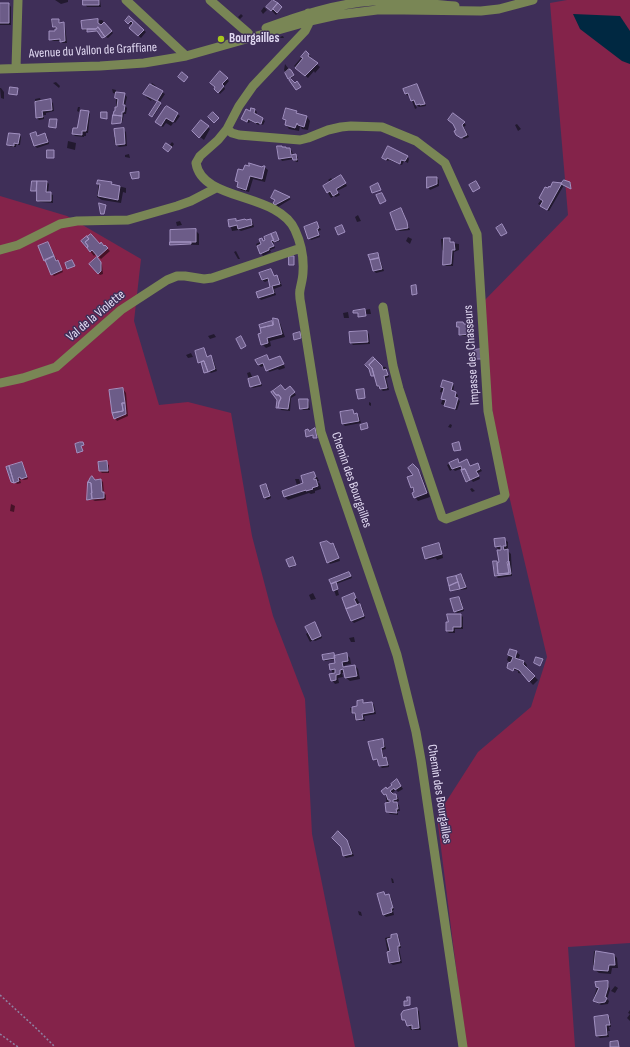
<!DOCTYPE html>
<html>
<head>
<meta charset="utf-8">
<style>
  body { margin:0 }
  canvas { display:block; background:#3f2f58 }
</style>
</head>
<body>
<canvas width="630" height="1047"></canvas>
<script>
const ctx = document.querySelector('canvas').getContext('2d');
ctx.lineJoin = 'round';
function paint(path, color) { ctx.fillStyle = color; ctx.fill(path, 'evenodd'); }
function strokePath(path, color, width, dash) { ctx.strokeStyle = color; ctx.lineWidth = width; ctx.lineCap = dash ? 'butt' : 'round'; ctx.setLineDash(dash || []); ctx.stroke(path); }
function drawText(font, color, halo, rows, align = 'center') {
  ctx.font = font + ' "Sofia Sans Condensed",sans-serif'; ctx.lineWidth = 3; ctx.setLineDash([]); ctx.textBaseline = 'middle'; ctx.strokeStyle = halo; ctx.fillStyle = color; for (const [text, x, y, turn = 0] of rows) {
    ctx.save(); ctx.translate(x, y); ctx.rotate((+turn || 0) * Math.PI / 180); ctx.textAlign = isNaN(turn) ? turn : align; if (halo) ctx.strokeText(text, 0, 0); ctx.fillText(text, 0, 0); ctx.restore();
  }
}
const green = new Path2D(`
  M 567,0 L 630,0 L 630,943 L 568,947 L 575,1047 L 466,1047 L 437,816 L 478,752 L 531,707 L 547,657 L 495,436 L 481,304 L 568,215 L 550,3 Z
  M 0,196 L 67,216 L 141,259 L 134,321 L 159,405 L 188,402 L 231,413 L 252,536 L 273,616 L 305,699 L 312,834 L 355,1047 L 0,1047 Z`);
const water = new Path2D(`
  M 573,14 L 620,16 L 630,31 L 630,64 L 622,61 L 580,29 Z`);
const shadow = new Path2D(`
  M 55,0 L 68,0 L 68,2 L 61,4 Z
  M 82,0 L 100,0 L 101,7 L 87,7 Z
  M 273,1 L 282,8 L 276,15 L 268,7 Z
  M 0,4 L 9,4 L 11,7 L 11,25 L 0,25 Z
  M 264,7 L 267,10 L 263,14 L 261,11 Z
  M 241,14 L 243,16 L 240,19 L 238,17 Z
  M 129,17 L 146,32 L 141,38 L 130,28 L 132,26 L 126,21 Z
  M 51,20 L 59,20 L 61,24 L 63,24 L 65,26 L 67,43 L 63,43 L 61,41 L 53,41 L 50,39 L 56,32 L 56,29 L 52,26 Z
  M 102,20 L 113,33 L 108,38 L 106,37 L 104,38 L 98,32 L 89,32 L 83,29 L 82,22 Z
  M 283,36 L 284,38 L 280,38 L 279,37 Z
  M 306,52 L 311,57 L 310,58 L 320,67 L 315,73 L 314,71 L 308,78 L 294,66 Z
  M 285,64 L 294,76 L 290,79 L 284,70 Z
  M 220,73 L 229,81 L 224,87 L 225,89 L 220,94 L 215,89 Z
  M 56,82 L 60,86 L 59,88 L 53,83 Z
  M 152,83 L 156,86 L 154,88 L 157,89 L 165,94 L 159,103 L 161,105 L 153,117 L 150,115 L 159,102 L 155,99 L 154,101 L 152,99 L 151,101 L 146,97 L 147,96 L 145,93 Z
  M 416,85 L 418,87 L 426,106 L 419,107 L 414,103 L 417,108 L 415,109 L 410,95 L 408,96 L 405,93 Z
  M 0,88 L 1,88 L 4,92 L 4,99 L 1,98 Z
  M 112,89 L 116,90 L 116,93 L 124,94 L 127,97 L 125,106 L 127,108 L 126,114 L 124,114 L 122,123 L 113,123 L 116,112 L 116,99 L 117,99 L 116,98 L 117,94 L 113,93 Z
  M 40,98 L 41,102 L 50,100 L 53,103 L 54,111 L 46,113 L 46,115 L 44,115 L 44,119 L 39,120 L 37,118 L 35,99 Z
  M 78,107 L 80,107 L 79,112 L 77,111 Z
  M 167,107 L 180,116 L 175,123 L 174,122 L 171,126 L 166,123 L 163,127 L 158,124 Z
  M 255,110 L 257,112 L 256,115 L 265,121 L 263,125 L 259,123 L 259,125 L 250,121 L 249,123 L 242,119 L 250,112 Z
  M 88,112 L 90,114 L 88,133 L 86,133 L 86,136 L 84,136 L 84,137 L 75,136 L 73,134 L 77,130 Z
  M 296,112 L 299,115 L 307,117 L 310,121 L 308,130 L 302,129 L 300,126 L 299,131 L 289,129 L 286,125 L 287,122 L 284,119 Z
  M 201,121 L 210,129 L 204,140 L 195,133 Z
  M 464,123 L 466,125 L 464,127 L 469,137 L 464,139 L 456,134 L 455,131 Z
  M 517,124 L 521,129 L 518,131 L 515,125 Z
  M 123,129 L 126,132 L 127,146 L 119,147 L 115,144 L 114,137 L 116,137 Z
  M 35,133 L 38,136 L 45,134 L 47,136 L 49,144 L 37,148 L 35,146 Z
  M 19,135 L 21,137 L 20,145 L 16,145 L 16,147 L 11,147 L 8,144 Z
  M 68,141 L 76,143 L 75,150 L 67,148 Z
  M 172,142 L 174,144 L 169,152 L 164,148 L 169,146 Z
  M 282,147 L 287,149 L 290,149 L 292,151 L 293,155 L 295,155 L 298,157 L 298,162 L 296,162 L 294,159 L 282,161 L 280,158 Z
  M 129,154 L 130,158 L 125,157 L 125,155 Z
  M 407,156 L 409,159 L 408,163 L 404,161 L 402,165 L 389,160 L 388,161 L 384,158 Z
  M 264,167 L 268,170 L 265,182 L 253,179 L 249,192 L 241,190 L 238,187 L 239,183 L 236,180 L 244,172 L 263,168 Z
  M 331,178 L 333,181 L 343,179 L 347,186 L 337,191 L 340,195 L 336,197 L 334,196 L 331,198 L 324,186 L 330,182 L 328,180 Z
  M 428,178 L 437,178 L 439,180 L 439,186 L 430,190 L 428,187 Z
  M 99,181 L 126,188 L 126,193 L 123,192 L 121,203 L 102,200 L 97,197 Z
  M 564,181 L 571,183 L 571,189 L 564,185 L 549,211 L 538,204 L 553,184 L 562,185 Z
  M 33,182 L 47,182 L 49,184 L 48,193 L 53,195 L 53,203 L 40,202 L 38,200 L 38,191 L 32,190 Z
  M 276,192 L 289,198 L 291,199 L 278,207 L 274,203 L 275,200 L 273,198 Z
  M 401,209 L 403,211 L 410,230 L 400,231 L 397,229 Z
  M 358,215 L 361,221 L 357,222 L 355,217 Z
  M 235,220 L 237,221 L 251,220 L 253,223 L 254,227 L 241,231 L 239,230 L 232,231 L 229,221 Z
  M 180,221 L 182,225 L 177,226 L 176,222 Z
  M 317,223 L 321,230 L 318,231 L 320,237 L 311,240 L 309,238 Z
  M 195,230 L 199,234 L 199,245 L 171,244 Z
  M 277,234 L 280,241 L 273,243 L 275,248 L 270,250 L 271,252 L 263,256 L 256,244 Z
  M 408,237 L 412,239 L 410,244 L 406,241 Z
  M 441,239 L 450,239 L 452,243 L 459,244 L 459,250 L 454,252 L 453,266 L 446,266 L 444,264 L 444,251 L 442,250 Z
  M 82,241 L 100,245 L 104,247 L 105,246 L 110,251 L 101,259 L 96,254 L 94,256 Z
  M 48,243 L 63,272 L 54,276 L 52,274 Z
  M 236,251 L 240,259 L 238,259 L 234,252 Z
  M 378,254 L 384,271 L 376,273 L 374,271 Z
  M 97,258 L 102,265 L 103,274 L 100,275 L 98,273 Z
  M 271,270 L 275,277 L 277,276 L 279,278 L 282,286 L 274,289 L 276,295 L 261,300 L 259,298 L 272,288 L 269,280 L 265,282 L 262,280 Z
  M 370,309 L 371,314 L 366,314 L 366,317 L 360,317 L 359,313 L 354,313 L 354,312 Z
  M 348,312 L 349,318 L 344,318 L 343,313 Z
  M 277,319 L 280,323 L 285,337 L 270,341 L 271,346 L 266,348 L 262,344 L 262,334 L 272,322 L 274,325 Z
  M 463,323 L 465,325 L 471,325 L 473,327 L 473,336 L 462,336 L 460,334 L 460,328 L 458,327 Z
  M 367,332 L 369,334 L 370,344 L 353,345 L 351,343 Z
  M 214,334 L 216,337 L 210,339 L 208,336 Z
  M 204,349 L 208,358 L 211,357 L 213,359 L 217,371 L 211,373 L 209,372 L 206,373 L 203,364 L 199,362 Z
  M 191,353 L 193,357 L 188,358 L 186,355 Z
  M 266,357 L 269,361 L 280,357 L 282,359 L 285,368 L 279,370 L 278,369 L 269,372 L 265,365 L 261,367 L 258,364 Z
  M 367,365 L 386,367 L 389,377 L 386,378 L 389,390 L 383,391 L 377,386 L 375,376 L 372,376 L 370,369 Z
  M 250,372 L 253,379 L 258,377 L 260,380 L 262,386 L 253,388 L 251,386 L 247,373 Z
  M 443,382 L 452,384 L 454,386 L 453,392 L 458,395 L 457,399 L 460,401 L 457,410 L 441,404 L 444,395 L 448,394 L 440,392 Z
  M 123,389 L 126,393 L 128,416 L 117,421 L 115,418 Z
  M 292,390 L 296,395 L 291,398 L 290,411 L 281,410 L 279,407 L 278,408 L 277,407 L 285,391 Z
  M 307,400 L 309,402 L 310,410 L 303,410 L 301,408 Z
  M 369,402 L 371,403 L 371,406 L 369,405 Z
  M 353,411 L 355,414 L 357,414 L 359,416 L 361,423 L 345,426 L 343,424 Z
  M 450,424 L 452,425 L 451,428 L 448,427 Z
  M 457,460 L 460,463 L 470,467 L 477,464 L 482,471 L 478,473 L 480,479 L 473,482 L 469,477 L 470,481 L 468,482 L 463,468 L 455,471 L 453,469 L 450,471 L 447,465 Z
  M 21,463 L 23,465 L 28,479 L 24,480 L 22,479 L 20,480 L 21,483 L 17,484 L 13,480 Z
  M 106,463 L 109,465 L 109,473 L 102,473 L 100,471 Z
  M 413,465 L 421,474 L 430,497 L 418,501 L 415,497 L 415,491 L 412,488 L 415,475 Z
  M 314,473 L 317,477 L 319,481 L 317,481 L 320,484 L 321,489 L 315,491 L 315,493 L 311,494 L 309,493 L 288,500 L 285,497 L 297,485 L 295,479 L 299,479 L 301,485 Z
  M 101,480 L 103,482 L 104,493 L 106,495 L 106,500 L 95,501 L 93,500 L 89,500 L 95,481 Z
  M 266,485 L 268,487 L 271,498 L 267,500 L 265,497 Z
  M 472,488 L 475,491 L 472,492 L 470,489 Z
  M 11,504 L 15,506 L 14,512 L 10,511 Z
  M 504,539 L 508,542 L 508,551 L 511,554 L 512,576 L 498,578 L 496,576 L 496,562 L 500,563 L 500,551 L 496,547 Z
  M 332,544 L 335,546 L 340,561 L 330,564 L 328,562 Z
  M 438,544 L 441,546 L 443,558 L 437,560 L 436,558 L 428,560 L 426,558 Z
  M 294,557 L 296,565 L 291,568 L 287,560 Z
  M 349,573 L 352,578 L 336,584 L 339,595 L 336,596 L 331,580 Z
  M 461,575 L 463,577 L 467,589 L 452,591 L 451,591 Z
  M 313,593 L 316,599 L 311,600 L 309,595 Z
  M 354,594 L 362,607 L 365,618 L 354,623 L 352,621 L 343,599 Z
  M 459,598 L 461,600 L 464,611 L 457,613 L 455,611 Z
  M 448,615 L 461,615 L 463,617 L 463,629 L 455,629 L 455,633 L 449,633 L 447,631 L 449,623 Z
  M 315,623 L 322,638 L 315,641 L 313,640 L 310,642 L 306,634 L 309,632 Z
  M 354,637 L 355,642 L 351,642 L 349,638 Z
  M 510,650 L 516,652 L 520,655 L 518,660 L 524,661 L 527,665 L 526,668 L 538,680 L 533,685 L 523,674 L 518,673 L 518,671 L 510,668 L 510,670 L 507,667 L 509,662 L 507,660 Z
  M 346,654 L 350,658 L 351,664 L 345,665 L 346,667 L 355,666 L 358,669 L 360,679 L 350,681 L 346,678 L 345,673 L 342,673 L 343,677 L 338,678 L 339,683 L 335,684 L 332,680 L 333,674 L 330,665 L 337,664 L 336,659 L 325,661 L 324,656 L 334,657 Z
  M 362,701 L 365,703 L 372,703 L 374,705 L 376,714 L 364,716 L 365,721 L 355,720 L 354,713 L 351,713 L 350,708 L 358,707 Z
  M 382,740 L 384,742 L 386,749 L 382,750 L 384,758 L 386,758 L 388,760 L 389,767 L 382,768 L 380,766 L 379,761 L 377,761 L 374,759 Z
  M 399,783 L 403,789 L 398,792 L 396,790 L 392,793 L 398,797 L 399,801 L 396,802 L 399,805 L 400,811 L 398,811 L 398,815 L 390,814 L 387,812 L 386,795 L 382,791 L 387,790 Z
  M 338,833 L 349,843 L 354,856 L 346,858 L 344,856 Z
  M 391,878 L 393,879 L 394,883 L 392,883 Z
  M 384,894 L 386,896 L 389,895 L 391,897 L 394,910 L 393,910 L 394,915 L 386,917 L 384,915 Z
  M 358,911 L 361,912 L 362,916 L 359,915 Z
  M 397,935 L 399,937 L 401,948 L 399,948 L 402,963 L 393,965 L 390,963 L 385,938 Z
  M 594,951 L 614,955 L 617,958 L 618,968 L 612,968 L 611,974 L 599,973 L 595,970 L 596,966 L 593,965 Z
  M 607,982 L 609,984 L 610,990 L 607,999 L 609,1001 L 608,1004 L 601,1005 L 593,1001 L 597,987 Z
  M 615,986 L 618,988 L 615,993 L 611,991 Z
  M 416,1009 L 419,1011 L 421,1030 L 411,1030 L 407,1022 L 403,1019 Z
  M 630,1010 L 630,1021 L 627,1018 L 630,1014 L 628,1013 Z
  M 608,1016 L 610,1018 L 611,1027 L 609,1027 L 610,1031 L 608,1031 L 609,1037 L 600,1038 L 597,1036 Z`);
const building = new Path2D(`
  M 83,0 L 99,0 L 99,5 L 83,5 Z
  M 273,0 L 278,3 L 271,11 L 266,7 Z
  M 0,3 L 9,3 L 9,23 L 0,23 Z
  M 278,3 L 282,7 L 277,13 L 273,9 Z
  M 129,16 L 144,30 L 138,36 L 129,28 L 133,23 L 131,21 L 128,24 L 125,21 Z
  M 52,19 L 59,19 L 59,23 L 64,22 L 65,41 L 60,42 L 60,39 L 49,40 L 49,31 L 55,31 L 55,29 L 57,29 L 56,27 L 53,27 Z
  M 98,19 L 98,23 L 101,25 L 104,22 L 112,31 L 105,37 L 98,27 L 96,29 L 82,29 L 81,21 Z
  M 98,27 L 105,37 L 102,38 L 97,31 L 87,32 L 87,29 L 96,29 Z
  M 306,51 L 309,54 L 308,56 L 318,63 L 305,76 L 295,68 L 303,58 L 301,57 Z
  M 289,69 L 291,70 L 294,75 L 288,79 L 285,73 Z
  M 220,71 L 228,78 L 222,84 L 224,86 L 218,93 L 214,89 L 215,87 L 210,83 Z
  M 182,72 L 188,77 L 184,82 L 178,77 Z
  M 291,79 L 295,83 L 297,81 L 301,87 L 296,90 L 289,80 Z
  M 150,84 L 163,91 L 157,101 L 143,94 Z
  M 417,84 L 425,104 L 420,105 L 420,104 L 416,105 L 414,100 L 411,101 L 408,93 L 405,94 L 403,89 Z
  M 10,87 L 18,88 L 17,95 L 9,94 Z
  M 116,92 L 125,93 L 123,105 L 125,105 L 124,112 L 122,112 L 122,116 L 113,115 L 114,111 L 115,111 L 115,107 L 117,107 L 118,99 L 115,98 Z
  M 51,99 L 52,110 L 42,111 L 43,117 L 36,118 L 35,102 Z
  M 158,101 L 161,103 L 152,117 L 149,115 Z
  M 167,106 L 178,113 L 173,122 L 166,118 L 161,126 L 155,122 L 165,107 Z
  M 251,108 L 255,109 L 254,113 L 263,118 L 261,124 L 257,122 L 256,123 L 248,119 L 247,122 L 241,119 L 246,109 L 250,111 Z
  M 286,108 L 297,111 L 296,113 L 307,116 L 304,127 L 298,125 L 297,123 L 295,128 L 285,125 L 286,120 L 283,119 Z
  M 81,110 L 89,111 L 86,131 L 82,131 L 82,135 L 72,134 L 73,128 L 77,128 Z
  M 101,112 L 107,112 L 107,119 L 101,118 Z
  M 213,112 L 219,118 L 214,123 L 208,117 Z
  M 453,113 L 465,122 L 462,125 L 467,135 L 461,138 L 456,135 L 454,131 L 456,130 L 453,124 L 448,120 Z
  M 113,115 L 122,116 L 121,123 L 112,124 Z
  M 50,119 L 57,119 L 56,128 L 49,127 Z
  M 201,120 L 209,126 L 199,138 L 192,131 Z
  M 124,128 L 125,144 L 116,145 L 114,129 Z
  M 36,132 L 37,136 L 45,133 L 48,142 L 34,146 L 30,134 Z
  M 9,133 L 20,134 L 18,144 L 14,143 L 14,146 L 7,145 Z
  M 166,143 L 172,147 L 168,152 L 163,148 Z
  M 277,146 L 282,146 L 282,147 L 286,147 L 286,148 L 290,148 L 291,155 L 296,154 L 297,160 L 293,160 L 292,157 L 279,159 Z
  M 388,146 L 408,156 L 405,161 L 401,160 L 400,164 L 387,158 L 386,160 L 382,158 Z
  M 47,150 L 54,150 L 54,158 L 47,158 Z
  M 249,163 L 262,167 L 263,166 L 265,166 L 262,179 L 250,176 L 246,190 L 237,187 L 238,182 L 235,181 L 238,169 L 243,170 L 245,165 L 249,166 Z
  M 139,172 L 139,178 L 132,179 L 130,173 Z
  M 341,175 L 346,183 L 336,189 L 338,193 L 333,196 L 330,191 L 327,193 L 323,186 Z
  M 427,177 L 437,177 L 437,184 L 427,188 Z
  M 98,180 L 112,182 L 111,184 L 120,186 L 118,200 L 98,196 L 100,184 L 97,184 Z
  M 564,180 L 570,182 L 571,189 L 561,184 Z
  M 32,181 L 37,181 L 36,191 L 31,191 Z
  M 37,181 L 47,181 L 46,192 L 51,192 L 51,201 L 37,201 Z
  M 476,181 L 480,188 L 473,192 L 469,185 Z
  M 553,182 L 562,183 L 547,210 L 540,206 L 543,201 L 539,198 L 545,187 L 548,188 L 549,186 L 550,187 Z
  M 378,183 L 381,190 L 372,193 L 370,187 Z
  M 275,190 L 290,197 L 275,205 L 273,203 L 275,200 L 271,198 Z
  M 382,193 L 386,201 L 380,204 L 376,195 Z
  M 99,203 L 106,205 L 104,214 L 101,214 Z
  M 401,208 L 407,222 L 408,228 L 396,230 L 390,213 Z
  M 236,219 L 236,221 L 245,219 L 246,220 L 251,219 L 252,225 L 238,229 L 237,225 L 229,227 L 228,220 Z
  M 317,222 L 319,228 L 317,229 L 319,235 L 308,239 L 304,227 Z
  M 502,224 L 507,233 L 501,236 L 496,228 Z
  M 342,225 L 345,232 L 338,235 L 335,228 Z
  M 196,229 L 196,242 L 170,242 L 170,230 Z
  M 276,232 L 279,240 L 274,242 L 271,234 Z
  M 91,234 L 100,244 L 101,242 L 104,246 L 105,245 L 108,248 L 98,257 L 92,250 L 90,252 L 87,248 L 88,246 L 85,242 L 89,239 L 87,237 Z
  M 271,234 L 274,240 L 271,241 L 274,246 L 269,248 L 269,250 L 260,254 L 257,246 L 261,244 L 259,239 L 262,238 L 263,241 L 265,240 L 264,237 Z
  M 87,236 L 89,239 L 85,242 L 88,246 L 87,248 L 81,241 Z
  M 444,238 L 450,238 L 450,242 L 454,242 L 455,250 L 452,250 L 451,264 L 443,265 Z
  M 48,242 L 54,256 L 44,261 L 38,246 Z
  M 170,242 L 191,242 L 191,244 L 170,245 Z
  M 378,253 L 379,258 L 370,260 L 368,255 Z
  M 54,256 L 56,261 L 58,260 L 62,270 L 51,275 L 45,260 Z
  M 289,256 L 294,256 L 294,265 L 289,265 Z
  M 97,257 L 101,262 L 101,271 L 98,274 L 89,264 Z
  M 379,258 L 382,269 L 373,271 L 370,260 Z
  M 72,260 L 75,266 L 67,269 L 65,263 Z
  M 271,269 L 274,276 L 277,275 L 280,284 L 272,286 L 274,293 L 258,298 L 256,292 L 270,287 L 268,278 L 262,280 L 259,273 Z
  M 416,285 L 417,294 L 412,295 L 411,286 Z
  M 365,309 L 366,316 L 358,317 L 358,313 L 353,313 L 353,311 Z
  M 273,318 L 278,319 L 282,334 L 267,338 L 268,343 L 261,345 L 258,334 L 261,333 L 260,328 L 273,325 Z
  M 272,321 L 273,325 L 260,328 L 259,325 Z
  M 457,322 L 463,322 L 464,324 L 471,324 L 471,334 L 459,335 L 459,327 L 457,327 Z
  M 367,331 L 368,342 L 350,343 L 349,332 Z
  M 300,332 L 301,338 L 294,340 L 293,334 Z
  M 241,336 L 246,346 L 241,349 L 236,339 Z
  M 204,348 L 207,357 L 211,355 L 215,369 L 208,372 L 204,361 L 198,363 L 195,351 Z
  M 481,349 L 482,359 L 475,359 L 474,350 Z
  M 267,355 L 269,360 L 280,356 L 284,364 L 266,371 L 263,363 L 258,365 L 255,360 Z
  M 373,357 L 375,359 L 369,365 L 372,368 L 374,376 L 371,376 L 369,369 L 365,365 Z
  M 375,359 L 382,366 L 383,370 L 386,369 L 388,375 L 384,376 L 387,388 L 380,389 L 379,386 L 377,386 L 372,368 L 369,365 Z
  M 204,361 L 208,372 L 204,373 L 201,362 Z
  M 258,376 L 261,384 L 250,387 L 248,379 Z
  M 443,380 L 453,383 L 451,390 L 456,392 L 455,397 L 458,398 L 455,409 L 444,406 L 446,400 L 441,399 L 444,388 L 441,387 Z
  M 281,385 L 285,390 L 290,386 L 295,392 L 290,396 L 288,409 L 278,408 L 279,402 L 281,398 L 279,395 L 276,395 L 273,391 Z
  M 123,388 L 125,403 L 122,403 L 123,411 L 112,413 L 109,390 Z
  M 364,389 L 365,398 L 358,399 L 356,390 Z
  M 273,391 L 276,395 L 279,395 L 281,398 L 279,402 L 278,408 L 276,408 L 277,400 L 271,392 Z
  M 299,399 L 308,399 L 308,408 L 300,409 Z
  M 122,403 L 125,403 L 126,414 L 114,419 L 112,413 L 123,411 Z
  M 353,410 L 354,414 L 357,413 L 359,421 L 342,424 L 340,412 Z
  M 367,423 L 368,428 L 361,430 L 360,425 Z
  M 315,428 L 317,438 L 313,438 L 313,435 L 306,437 L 305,430 L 308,429 L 309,431 Z
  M 80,442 L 83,442 L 84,445 L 81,446 L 83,451 L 77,453 L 75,444 Z
  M 459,442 L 461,450 L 454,451 L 452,444 Z
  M 458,459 L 459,463 L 467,459 L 470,466 L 478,463 L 480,469 L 476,471 L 479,476 L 470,480 L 465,469 L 462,470 L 461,466 L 452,469 L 449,463 Z
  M 107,461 L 108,471 L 99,471 L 98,462 Z
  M 22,462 L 27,477 L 21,479 L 20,477 L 18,478 L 19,481 L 14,483 L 9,466 Z
  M 413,464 L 418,469 L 427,493 L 414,498 L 412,493 L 414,492 L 413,487 L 411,488 L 407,477 L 413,475 L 408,468 Z
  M 9,466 L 14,483 L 11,482 L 6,467 Z
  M 465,469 L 470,480 L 466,482 L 461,470 Z
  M 314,472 L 316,477 L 314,478 L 314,480 L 316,479 L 318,486 L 312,488 L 313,489 L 306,491 L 306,490 L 284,497 L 282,491 L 303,483 L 301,476 Z
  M 92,476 L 95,480 L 101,479 L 102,492 L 104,492 L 104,498 L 92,499 L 91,483 L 88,482 L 90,478 Z
  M 88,482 L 91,483 L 92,493 L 91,493 L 92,499 L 87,500 Z
  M 266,484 L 270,496 L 264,498 L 260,486 Z
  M 505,538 L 506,546 L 503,546 L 504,550 L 508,549 L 509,573 L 498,574 L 497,563 L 499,562 L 497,550 L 501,550 L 501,546 L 495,547 L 494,539 Z
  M 327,541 L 331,544 L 333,543 L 339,558 L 327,563 L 320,543 Z
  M 439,543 L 442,554 L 425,559 L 422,548 Z
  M 293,557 L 296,565 L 289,567 L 286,560 Z
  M 493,561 L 497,561 L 498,574 L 509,573 L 507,562 L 509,561 L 511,574 L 495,576 Z
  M 349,572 L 351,576 L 331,584 L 329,580 Z
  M 461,574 L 466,587 L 460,589 L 456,576 Z
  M 456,576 L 458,582 L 449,586 L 447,578 Z
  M 336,582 L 338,589 L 333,591 L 331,584 Z
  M 458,582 L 460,589 L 450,591 L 449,586 Z
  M 354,593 L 356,598 L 354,599 L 357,605 L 346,609 L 342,598 Z
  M 459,597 L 463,609 L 454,612 L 450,599 Z
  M 360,604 L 364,616 L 351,621 L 346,609 Z
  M 447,614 L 461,614 L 461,627 L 453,627 L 453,631 L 446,631 L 446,622 L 448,622 Z
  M 315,622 L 321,636 L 312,640 L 305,627 Z
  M 510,649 L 517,651 L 515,658 L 524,661 L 523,664 L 535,676 L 529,682 L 519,670 L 514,668 L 513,671 L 507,668 L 508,663 L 511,662 L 513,657 L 508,655 Z
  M 334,653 L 335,658 L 323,660 L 322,655 Z
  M 347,653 L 348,661 L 342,662 L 343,667 L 355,665 L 357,676 L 345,678 L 343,669 L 340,670 L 340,674 L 336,675 L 336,680 L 331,681 L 329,674 L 335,673 L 335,669 L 330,670 L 329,664 L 335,663 L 334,656 Z
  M 536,657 L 543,659 L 540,666 L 534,663 Z
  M 363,700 L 363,703 L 372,702 L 374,712 L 362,714 L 363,719 L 356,720 L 355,713 L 352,713 L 352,707 L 357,706 L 357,701 Z
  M 383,739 L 384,747 L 381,748 L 383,758 L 386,757 L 388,765 L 379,766 L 377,759 L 373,760 L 368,742 Z
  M 397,779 L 401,786 L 395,790 L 394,788 L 390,791 L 393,794 L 396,794 L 397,799 L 393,800 L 393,802 L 397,802 L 398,809 L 396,809 L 397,813 L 386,812 L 385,803 L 390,802 L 390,800 L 388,800 L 386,794 L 384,795 L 381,791 L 386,787 L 387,789 L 392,785 L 391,784 Z
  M 338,831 L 347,840 L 352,854 L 343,856 L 341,847 L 332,838 Z
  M 384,892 L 385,895 L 389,894 L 393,908 L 391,908 L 392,912 L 383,915 L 377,894 Z
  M 397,934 L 400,946 L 398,946 L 398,951 L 400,961 L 389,963 L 387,952 L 390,951 L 387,939 L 391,938 L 391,935 Z
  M 596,951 L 614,954 L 615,965 L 609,965 L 608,971 L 594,970 Z
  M 608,981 L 608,987 L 605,997 L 607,998 L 605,1002 L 599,1003 L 593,1001 L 599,988 L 596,987 L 595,982 Z
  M 407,997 L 410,997 L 410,1005 L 404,1006 L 404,1001 L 407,1001 Z
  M 417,1008 L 419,1028 L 412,1029 L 412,1025 L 407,1026 L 405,1020 L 402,1020 L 401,1014 L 403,1011 Z
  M 608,1015 L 610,1025 L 606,1025 L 607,1035 L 596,1036 L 594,1017 Z
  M 618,1041 L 619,1047 L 610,1047 L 610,1042 Z`);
const path = new Path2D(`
  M 0,995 L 37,1029 L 55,1047
  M 0,1034 L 18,1047`);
const minor = new Path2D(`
  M 126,0 L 186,56
  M 210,0 L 248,33 L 252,38
  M 308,13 L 310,21 L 305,31 L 253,86 L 239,106 L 227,129 L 218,140 L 200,156 L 196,163 C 202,202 278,192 295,230 C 301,243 304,258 303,272 C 303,278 301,284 300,290 C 299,295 300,300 301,305 L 321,432 L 385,619 L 397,655 L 416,732 L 421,760 L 463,1047
  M 266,28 C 301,15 335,4 373,1 C 400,0 428,4 455,6
  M 16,68 L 18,0
  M 0,69 L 100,66 L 144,63 L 186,56 L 310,21 L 337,15 L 377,10 L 404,10 L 481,11 L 499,9 L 533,0
  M 227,129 L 232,133 L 239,135 L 300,140 L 308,138 L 328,130 L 341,127 L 351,126 L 382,127 L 416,141 L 445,163 L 477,234 L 488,411 L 505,495 L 503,498 L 446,519 L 442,517 L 399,389 L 393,366 L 383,307
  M 0,250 L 18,245 L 60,224 L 77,221 L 128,220 L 177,206 L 191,201 L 216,188
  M 0,383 L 23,378 L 56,367 L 121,310 L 167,280 L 177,276 L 185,276 L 204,279 L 212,278 L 301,248`);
const markers = [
  [221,39,4,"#a8c71d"]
];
const poiNames = [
  ["Bourgailles",229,39]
];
const streetNames = [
  ["Avenue du Vallon de Graffiane",93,51,-3],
  ["Val de la Violette",96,316,-40],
  ["Impasse des Chasseurs",472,355,-94],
  ["Chemin des Bourgailles",351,480,71],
  ["Chemin des Bourgailles",439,794,81]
];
paint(green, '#84234a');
paint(water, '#002841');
paint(shadow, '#0007');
paint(building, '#6c5c88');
strokePath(building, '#a190c0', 1);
strokePath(path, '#8e82a3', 1.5, [2, 2]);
strokePath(minor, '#798655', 9);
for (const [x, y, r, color] of markers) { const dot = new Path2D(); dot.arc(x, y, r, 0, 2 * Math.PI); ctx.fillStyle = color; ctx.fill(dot); strokePath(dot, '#3f2f58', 1.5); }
drawText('bold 13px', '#e1d9f2', '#3f2f58', poiNames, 'left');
drawText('13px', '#e1d9f2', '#3f2f58', streetNames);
</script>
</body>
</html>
